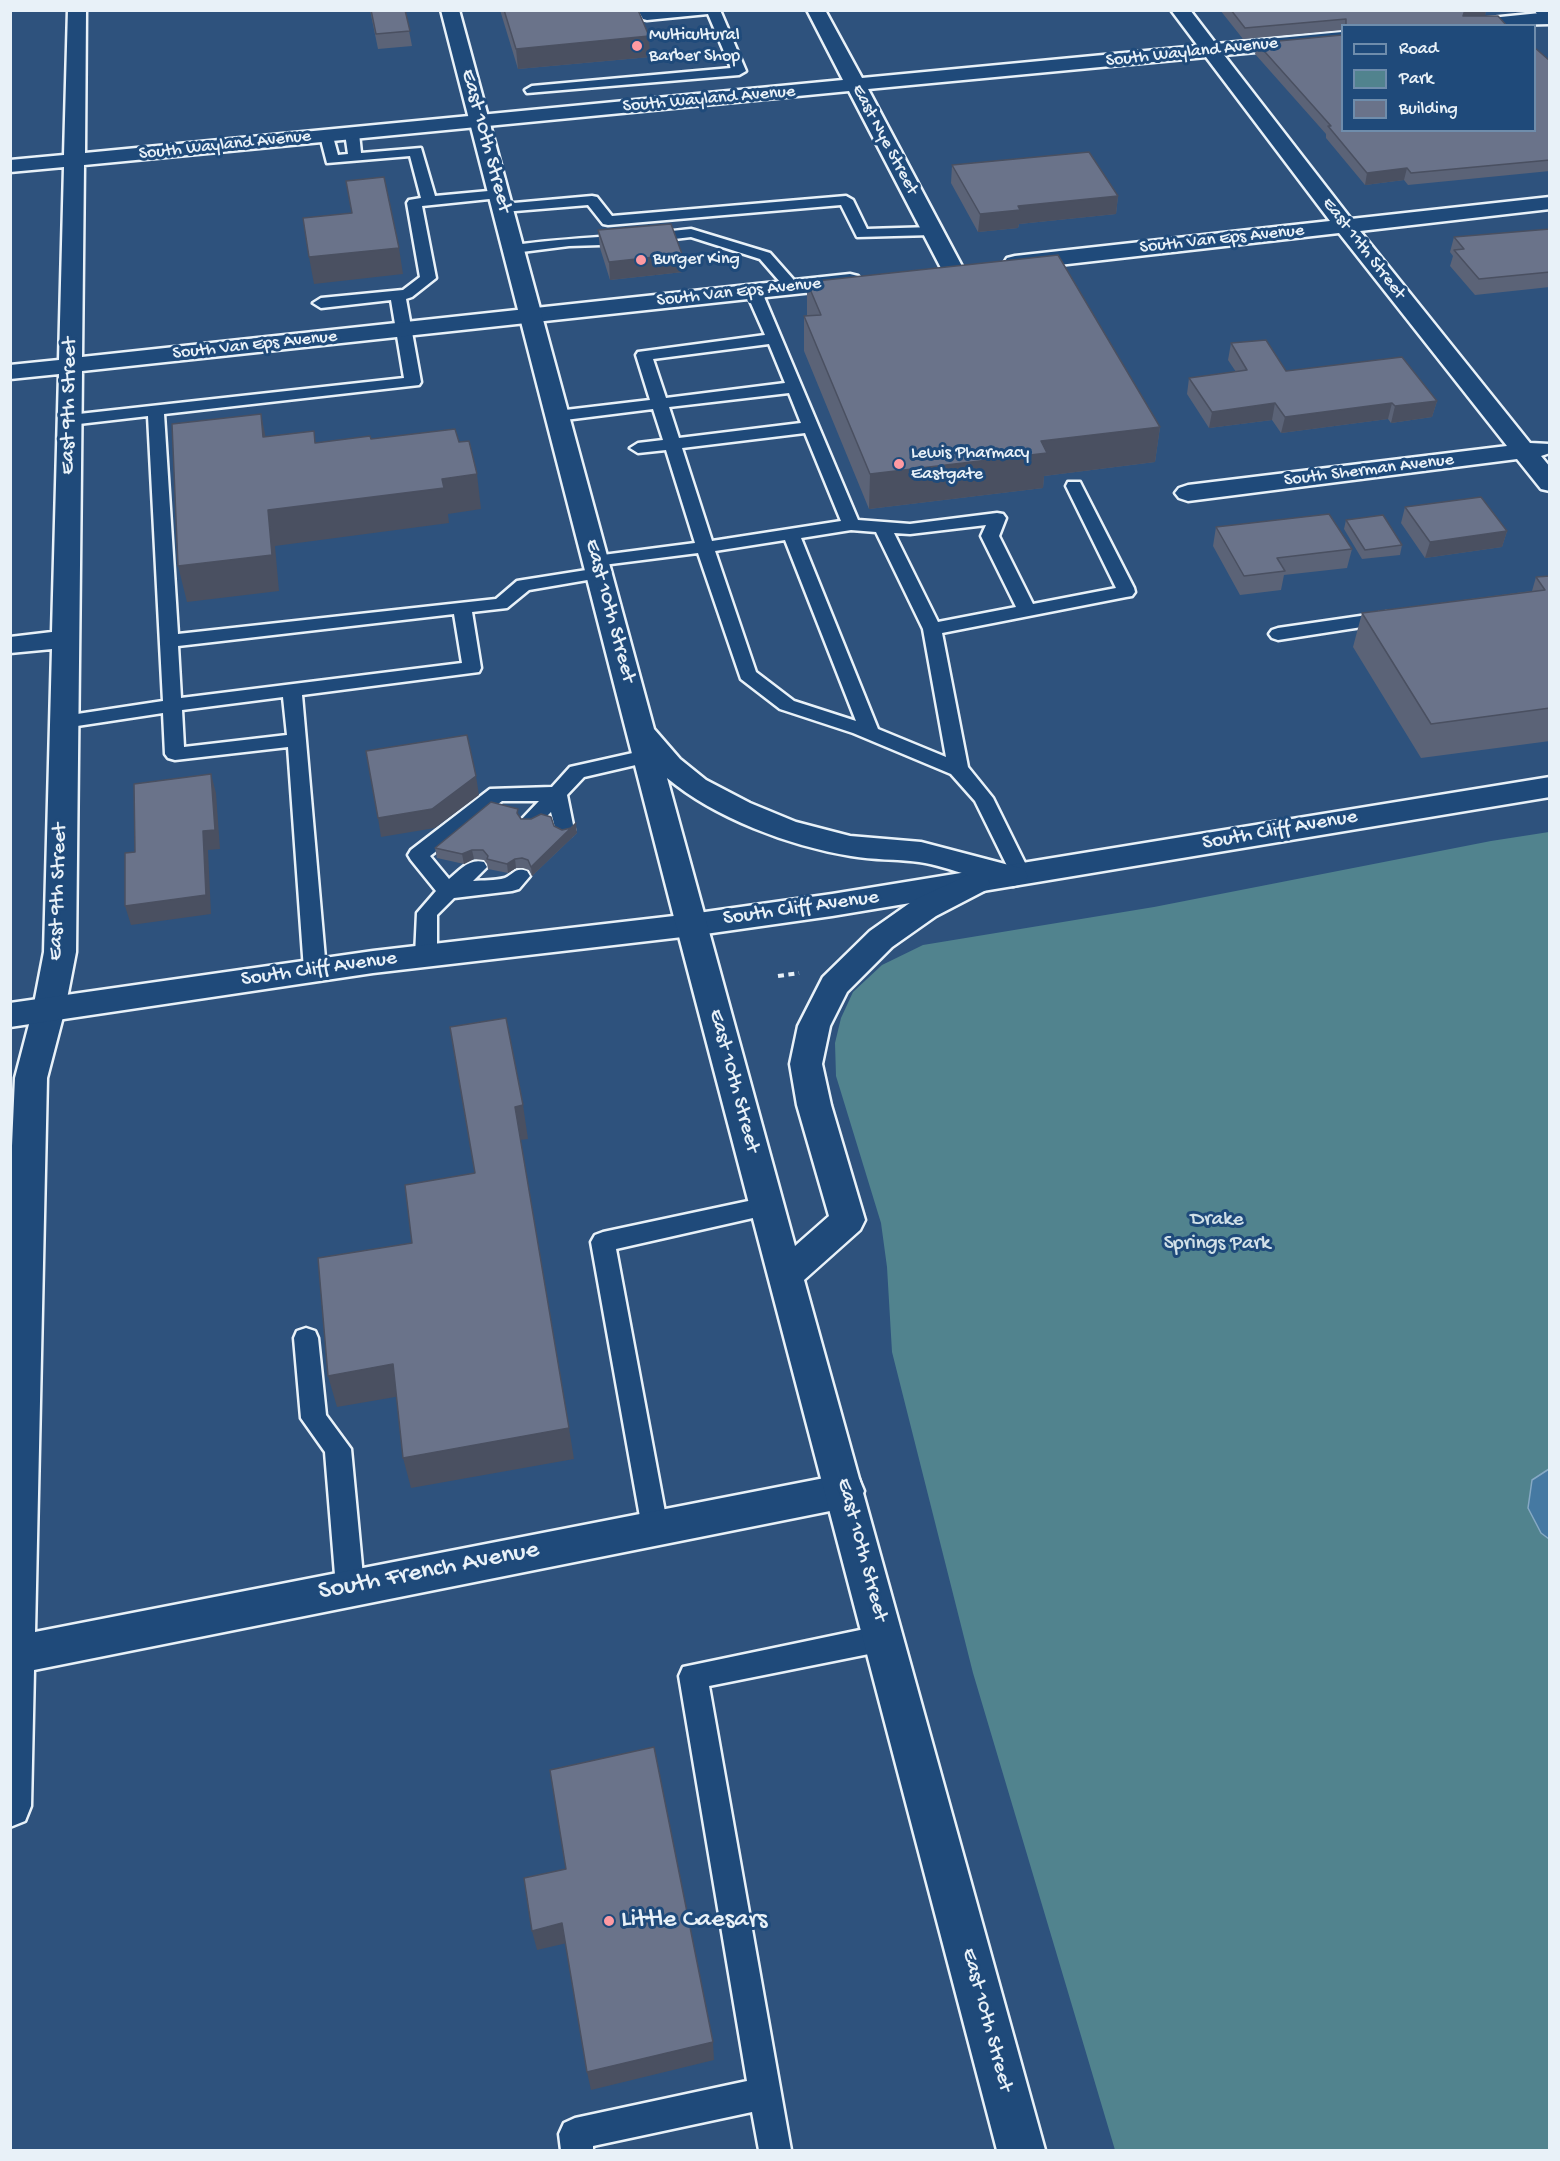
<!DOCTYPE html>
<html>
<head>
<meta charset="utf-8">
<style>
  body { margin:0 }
  #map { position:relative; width:1560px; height:2161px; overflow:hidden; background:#2e527d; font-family:"Gochi Hand",sans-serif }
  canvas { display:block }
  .frame { position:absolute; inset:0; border:12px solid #e8f1f8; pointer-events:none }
  .legend { position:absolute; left:1341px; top:24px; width:195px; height:108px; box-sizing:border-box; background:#1f4a7a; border:2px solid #6f8dac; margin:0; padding:8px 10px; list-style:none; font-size:18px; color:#e8f1f8 }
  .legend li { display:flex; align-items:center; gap:12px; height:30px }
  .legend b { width:30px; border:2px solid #6f8dac }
</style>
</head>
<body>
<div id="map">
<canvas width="1560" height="2161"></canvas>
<div class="frame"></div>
<ul class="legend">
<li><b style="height:8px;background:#1f4a7a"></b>Road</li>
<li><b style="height:16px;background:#51838e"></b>Park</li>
<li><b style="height:16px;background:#6a738a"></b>Building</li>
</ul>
</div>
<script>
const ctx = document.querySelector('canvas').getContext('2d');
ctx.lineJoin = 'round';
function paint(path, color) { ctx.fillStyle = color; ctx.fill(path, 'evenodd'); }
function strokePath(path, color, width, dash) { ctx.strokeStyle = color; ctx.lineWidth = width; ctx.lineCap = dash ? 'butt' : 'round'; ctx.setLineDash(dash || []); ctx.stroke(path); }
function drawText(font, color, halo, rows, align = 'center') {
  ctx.font = font + ' "Gochi Hand",sans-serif'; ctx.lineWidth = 6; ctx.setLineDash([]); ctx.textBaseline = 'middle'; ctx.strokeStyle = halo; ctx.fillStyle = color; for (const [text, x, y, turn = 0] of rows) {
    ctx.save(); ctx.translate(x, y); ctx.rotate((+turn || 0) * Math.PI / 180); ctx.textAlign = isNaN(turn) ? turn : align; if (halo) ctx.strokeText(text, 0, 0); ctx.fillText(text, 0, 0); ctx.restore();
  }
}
const green = new Path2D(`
  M 1549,832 L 1549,2150 L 1115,2150 L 973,1673 L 892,1352 L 887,1267 L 881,1223 L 836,1076 L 835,1043 L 841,1018 L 853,992 L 882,965 L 923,945 L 1154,907 L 1491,841 Z`);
const water = new Path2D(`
  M 1549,1469 L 1549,1539 L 1541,1533 L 1528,1508 L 1532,1480 Z`);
const path = new Path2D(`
  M 778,976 L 799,973`);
const lane = new Path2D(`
  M 638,10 L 720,10 L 746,71 L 739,75 L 527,93 L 525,90 L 532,86 L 731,68 L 708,14 L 647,20 L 643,19 Z
  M 352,129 L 359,133 L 361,153 L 421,148 L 435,196 L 499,190 L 506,194 L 499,198 L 422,206 L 436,278 L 412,297 L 406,299 L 421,382 L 419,385 L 164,414 L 178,634 L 496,599 L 517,581 L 523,580 L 599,568 L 605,569 L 608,573 L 605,577 L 599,578 L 529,590 L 507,608 L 472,612 L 481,668 L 479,672 L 302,695 L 326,970 L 323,975 L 315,978 L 307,975 L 304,970 L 288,747 L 175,760 L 168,758 L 165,754 L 163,713 L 64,728 L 57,726 L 54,722 L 57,718 L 64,716 L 163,701 L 148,416 L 70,425 L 62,420 L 70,415 L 404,378 L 391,300 L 321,308 L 313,303 L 321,298 L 403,290 L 420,277 L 407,203 L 409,200 L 421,198 L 410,156 L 327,163 L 320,136 L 322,133 L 332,133 L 338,155 L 348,154 L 345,133 ZM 454,614 L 462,663 L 181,698 L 178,646 ZM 283,697 L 287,735 L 184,747 L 182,710 Z
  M 592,196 L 597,197 L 612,216 L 846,196 L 853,200 L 867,229 L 932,227 L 939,231 L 932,235 L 857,237 L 841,205 L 608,225 L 603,224 L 588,205 L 503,212 L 496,208 L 503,204 Z
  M 691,229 L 770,253 L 800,287 L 797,290 L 787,290 L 760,259 L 691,237 L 633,244 L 569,246 L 514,253 L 507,249 L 514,245 C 573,237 632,236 691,229 Z
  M 754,287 L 762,292 L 858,520 L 910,524 L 997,513 L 1003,514 L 1006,518 L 999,536 L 1033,604 L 1116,588 L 1066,486 L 1068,482 L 1080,482 L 1082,486 L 1134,588 L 1135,592 L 1132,596 L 1126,597 L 942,633 L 968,767 L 993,798 L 1031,875 L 1028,880 L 1021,882 L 1014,880 L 975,801 L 951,774 L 853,733 L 780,709 L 741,679 L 698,553 L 595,566 L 589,565 L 586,561 L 589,557 L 595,556 L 695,543 L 666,450 L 638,453 L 630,448 L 638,443 L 663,440 L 653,409 L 557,421 L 549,416 L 557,411 L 650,400 L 636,355 L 638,352 L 765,335 L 746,292 ZM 769,344 L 785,383 L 666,398 L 653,359 ZM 789,393 L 801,423 L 679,438 L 669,407 ZM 805,433 L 841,521 L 712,541 L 682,448 ZM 986,525 L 981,536 L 1016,607 L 938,622 L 894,533 L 910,534 ZM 851,530 L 876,532 L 923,629 L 946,757 L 878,729 L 801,538 ZM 785,540 L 856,721 L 794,701 L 756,672 L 715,551 Z
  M 1388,612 L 1394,614 L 1397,618 L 1394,622 L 1278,640 L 1272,638 L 1269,634 L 1272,630 L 1278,628 Z
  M 646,750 L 653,751 L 656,756 L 653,761 L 584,777 L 567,795 L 574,830 L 571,835 L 564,837 L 557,835 L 551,812 C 542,821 536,830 523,826 L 520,821 L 539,801 L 502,801 L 430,856 L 449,879 C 460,870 469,858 484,862 L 487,867 L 473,881 C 483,880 495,881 505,878 C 514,874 515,867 527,871 L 530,876 L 519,889 L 512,891 L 454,898 L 437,915 L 437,956 L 434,961 L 426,964 L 418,961 L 415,956 L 417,913 L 436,891 L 411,860 L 408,855 L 411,850 L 490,789 L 552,787 L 570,767 Z
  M 767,1197 L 775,1199 L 779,1206 L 775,1213 L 616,1249 L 668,1528 L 664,1536 L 655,1540 L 646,1536 L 642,1528 L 591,1242 L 595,1235 L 603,1232 Z
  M 306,1328 L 315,1331 L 318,1338 L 326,1415 L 351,1449 L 364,1587 L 360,1596 L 350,1599 L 340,1596 L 336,1587 L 325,1452 L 301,1418 L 294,1338 L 297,1331 Z
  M 884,1625 L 894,1629 L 898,1638 L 894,1647 L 884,1651 L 709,1686 L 791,2150 L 759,2150 L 752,2112 L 593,2146 L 593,2150 L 561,2150 L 559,2134 L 564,2123 L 575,2118 L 747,2081 L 679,1676 L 683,1667 Z`);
const street = new Path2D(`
  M 68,10 L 86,10 L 85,153 L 843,80 L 807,10 L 825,10 L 862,78 L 1198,46 L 1171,10 L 1190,10 L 1216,44 L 1342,32 L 1342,44 L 1224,55 L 1351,219 L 1550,197 L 1550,209 L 1360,231 L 1530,443 L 1549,444 L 1550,453 L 1541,456 L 1550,467 L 1550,491 L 1541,489 L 1517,459 L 1188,501 L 1179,498 L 1175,493 L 1179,488 L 1188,485 L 1507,446 L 1339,233 L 1015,270 L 1007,268 L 1004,263 L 1007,258 L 1015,256 L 1330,221 L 1206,57 L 868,89 L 964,270 L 961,275 L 953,277 L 945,275 L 942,270 L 849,91 L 84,165 L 82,357 L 850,274 L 858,276 L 861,281 L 858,286 L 850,288 L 82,371 L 76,952 L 65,1009 L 47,1078 L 35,1632 L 845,1474 L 859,1479 L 864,1491 L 859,1503 L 845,1508 L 34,1670 L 31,1806 L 25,1821 L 10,1827 L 10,1191 L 15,1078 L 33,1009 L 44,952 L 52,649 L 10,653 L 10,637 L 52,632 L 59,374 L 10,379 L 10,365 L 59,360 L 64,167 L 10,172 L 10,160 L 64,155 Z
  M 1550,12 L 1550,24 L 1462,26 L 1464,22 L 1471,20 Z`);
const secondary = new Path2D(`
  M 1534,10 L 1550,10 L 1550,22 L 1543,21 Z
  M 1550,777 L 1550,797 L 832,916 L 691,936 L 373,973 L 10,1027 L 10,1003 L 373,951 L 691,914 L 832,894 Z`);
const primary = new Path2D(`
  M 441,10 L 459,10 L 654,729 L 680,759 L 706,780 L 750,803 L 796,822 L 850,836 L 921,842 L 1024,869 L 1028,876 L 1024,883 L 1013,886 L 988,880 L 990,883 L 986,890 L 936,916 L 892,947 L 847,992 L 830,1026 L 822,1064 L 831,1105 L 865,1220 L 860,1230 L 804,1280 L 1045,2150 L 997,2150 L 676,925 ZM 667,778 C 715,818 789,846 851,856 C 873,860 896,859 919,862 C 935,864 952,870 968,875 L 914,900 L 870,931 L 823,977 L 798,1026 L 790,1064 L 797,1105 L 829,1216 L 795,1246 Z`);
const wall = new Path2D(`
  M 370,10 L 405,10 L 412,46 L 378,49 Z
  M 500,10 L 638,10 L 650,57 L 518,69 Z
  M 1220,10 L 1486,10 L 1485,16 L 1507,26 L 1342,26 L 1342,30 L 1243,39 Z
  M 1257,43 L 1550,61 L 1550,171 L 1408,185 L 1404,180 L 1365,185 L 1326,138 L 1326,134 L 1255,54 Z
  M 952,165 L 1118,196 L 1116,214 L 1019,224 L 1018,228 L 978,232 L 951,183 Z
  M 1550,229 L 1550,287 L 1475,295 L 1450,266 L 1453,256 L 1450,252 L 1454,237 Z
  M 598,230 L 682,254 L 683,272 L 610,280 L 600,248 Z
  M 807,282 L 1160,427 L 1155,462 L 1044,476 L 1043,488 L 869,509 L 804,351 L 804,316 L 807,316 Z
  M 1231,343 L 1286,371 L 1437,401 L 1432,417 L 1391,423 L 1388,419 L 1281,433 L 1272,420 L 1209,428 L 1187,394 L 1189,378 L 1236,372 L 1228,360 Z
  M 1405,507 L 1507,531 L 1502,547 L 1425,558 L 1401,523 Z
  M 1346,520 L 1402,545 L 1400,555 L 1362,559 L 1344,529 Z
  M 1216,527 L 1352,549 L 1347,568 L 1284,575 L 1281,590 L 1240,595 L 1213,546 Z
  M 1550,576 L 1550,741 L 1421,758 L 1353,647 L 1362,613 L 1532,591 L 1536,577 Z
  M 519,815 L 521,819 L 554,826 L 562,830 L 577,833 L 532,876 L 529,870 L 523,868 L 516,868 L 508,873 L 488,869 L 487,864 L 484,860 L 474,859 L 464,864 L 437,858 L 435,848 Z`);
const shadedWall = new Path2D(`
  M 1465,10 L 1486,10 L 1485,16 L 1461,26 Z
  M 649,36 L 650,57 L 518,69 L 516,49 Z
  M 1407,168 L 1404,180 L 1365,185 L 1367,173 Z
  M 1118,196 L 1116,214 L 1019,224 L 1018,228 L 978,232 L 980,214 L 1018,206 Z
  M 399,248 L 403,274 L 314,284 L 309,257 Z
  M 682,254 L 683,272 L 610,280 L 609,262 Z
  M 1437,401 L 1432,417 L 1391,423 L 1395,406 Z
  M 1275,403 L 1272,420 L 1209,428 L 1212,412 Z
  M 1392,403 L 1388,419 L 1281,433 L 1285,417 Z
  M 261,414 L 268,449 L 263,437 Z
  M 1160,427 L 1155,462 L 1044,476 L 1043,488 L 869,509 L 870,474 L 1041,441 Z
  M 477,474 L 481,509 L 448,514 L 449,523 L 275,546 L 279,591 L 187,602 L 178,566 L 268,510 L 442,479 Z
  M 1507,531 L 1502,547 L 1425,558 L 1430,542 Z
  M 211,774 L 216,793 L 220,849 L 208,850 L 211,914 L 131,925 L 125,906 L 203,831 Z
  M 476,776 L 479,795 L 435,828 L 381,837 L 378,818 Z
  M 576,823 L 577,833 L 532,876 L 531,867 Z
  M 472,850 L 474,859 L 464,864 L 462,854 Z
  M 515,859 L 516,868 L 508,873 L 507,864 Z
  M 523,1105 L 528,1139 L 520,1140 L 515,1107 Z
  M 393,1364 L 401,1396 L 337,1407 L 328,1376 Z
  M 569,1428 L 574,1459 L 411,1488 L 403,1458 Z
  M 562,1923 L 567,1943 L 537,1950 L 532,1931 Z
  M 713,2042 L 714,2060 L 591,2090 L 587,2072 Z`);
const building = new Path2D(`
  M 371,10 L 405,10 L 410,31 L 376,34 Z
  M 504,10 L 638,10 L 649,36 L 516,49 Z
  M 1231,10 L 1465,10 L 1463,16 L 1498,16 L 1507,26 L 1346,26 L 1346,19 L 1245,28 Z
  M 1342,35 L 1342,130 L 1534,130 L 1534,47 L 1550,61 L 1550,160 L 1411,173 L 1407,168 L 1367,173 L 1328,126 L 1331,126 L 1257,43 Z
  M 1089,152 L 1118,196 L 1018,206 L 1020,210 L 980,214 L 952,165 Z
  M 384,177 L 399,248 L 309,257 L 303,218 L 352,213 L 346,181 Z
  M 671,224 L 682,254 L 609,262 L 598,230 Z
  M 1550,229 L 1550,272 L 1479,279 L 1454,250 L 1464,249 L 1454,237 Z
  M 1058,255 L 1160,427 L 1041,441 L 1047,453 L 870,474 L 804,316 L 821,315 L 807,282 Z
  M 1266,340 L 1286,371 L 1402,357 L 1437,401 L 1395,406 L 1392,403 L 1285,417 L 1275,403 L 1212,412 L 1189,378 L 1247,370 L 1231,343 Z
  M 261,414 L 263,437 L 314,431 L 315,443 L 370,436 L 371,439 L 455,429 L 459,442 L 469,441 L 477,474 L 442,479 L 444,488 L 268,510 L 272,555 L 178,566 L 172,424 Z
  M 1481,497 L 1507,531 L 1430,542 L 1405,507 Z
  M 1329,514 L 1352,549 L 1277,558 L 1285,571 L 1244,576 L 1216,527 Z
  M 1383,515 L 1402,545 L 1365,550 L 1346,520 Z
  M 1550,576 L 1550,708 L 1431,724 L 1362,613 L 1545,590 L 1536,577 Z
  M 467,735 L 476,776 L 432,809 L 378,818 L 366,751 Z
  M 211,774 L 215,830 L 203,831 L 206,895 L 125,906 L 125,853 L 135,852 L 134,784 Z
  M 491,802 L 518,809 L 517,813 L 521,819 L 531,819 L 541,814 L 551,817 L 554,826 L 562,830 L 571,828 L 576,823 L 531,867 L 528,860 L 522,858 L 515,859 L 507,864 L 487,859 L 488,856 L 483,850 L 472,850 L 462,854 L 435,848 Z
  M 506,1018 L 523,1105 L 515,1107 L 569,1428 L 403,1458 L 393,1364 L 328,1376 L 318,1258 L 412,1243 L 405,1185 L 475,1173 L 450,1027 Z
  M 654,1747 L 713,2042 L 587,2072 L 562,1923 L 532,1931 L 524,1878 L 566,1869 L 550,1770 Z`);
const markers = [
  [637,46,6,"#ff9aa2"],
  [641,260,6,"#ff9aa2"],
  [899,464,6,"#ff9aa2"],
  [609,1921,6,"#ff9aa2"]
];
const farPoinames = [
  ["Multicultural",649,36],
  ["Barber Shop",649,57],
  ["Burger King",653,260],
  ["Lewis Pharmacy",911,454],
  ["Eastgate",911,475]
];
const farStreetnames = [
  ["South Wayland Avenue",1192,53,-6],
  ["South Wayland Avenue",709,100,-5],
  ["East Nye Street",884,140,62],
  ["South Wayland Avenue",225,146,-6],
  ["South Van Eps Avenue",1222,240,-6],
  ["East 11th Street",1363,249,52],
  ["South Van Eps Avenue",739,293,-6],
  ["South Van Eps Avenue",255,346,-6],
  ["South Sherman Avenue",1369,471,-7]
];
const streetNames = [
  ["East 10th Street",485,141,75],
  ["East 9th Street",70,406,-89],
  ["East 10th Street",609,611,75],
  ["South Cliff Avenue",1280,831,-10],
  ["East 9th Street",59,892,-88],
  ["South Cliff Avenue",801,909,-8],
  ["South Cliff Avenue",319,970,-8],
  ["East 10th Street",733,1081,75],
  ["East 10th Street",861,1550,75],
  ["East 10th Street",986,2020,75]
];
const parkNames = [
  ["Drake",1217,1221],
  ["Springs Park",1217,1245]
];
const nearStreetnames = [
  ["South French Avenue",429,1572,-11]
];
const nearPoinames = [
  ["Little Caesars",621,1921]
];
paint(green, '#51838e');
paint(water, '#4579a2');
strokePath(water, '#86a9c4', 1.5);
strokePath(lane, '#e8f1f8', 5);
strokePath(street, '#e8f1f8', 5);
strokePath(secondary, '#e8f1f8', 5);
strokePath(primary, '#e8f1f8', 5);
strokePath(path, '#e8f1f8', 4, [6, 4.5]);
paint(lane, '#1f4a7a');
paint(street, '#1f4a7a');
paint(secondary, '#1f4a7a');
paint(primary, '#1f4a7a');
paint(wall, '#5b6377');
paint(shadedWall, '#4a5061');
paint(building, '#6a738a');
strokePath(building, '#4a5061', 1.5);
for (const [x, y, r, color] of markers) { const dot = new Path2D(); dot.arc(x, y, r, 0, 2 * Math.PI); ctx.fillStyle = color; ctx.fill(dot); strokePath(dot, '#1f4a7a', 2); }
drawText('18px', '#e8f1f8', '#1f4a7a', farPoinames, 'left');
drawText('18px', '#e8f1f8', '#1f4a7a', farStreetnames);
drawText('21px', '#e8f1f8', '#1f4a7a', streetNames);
drawText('21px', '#d1e0e8', '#1f4a7a', parkNames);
drawText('26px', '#e8f1f8', '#1f4a7a', nearStreetnames);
drawText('26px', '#e8f1f8', '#1f4a7a', nearPoinames, 'left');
</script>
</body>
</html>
